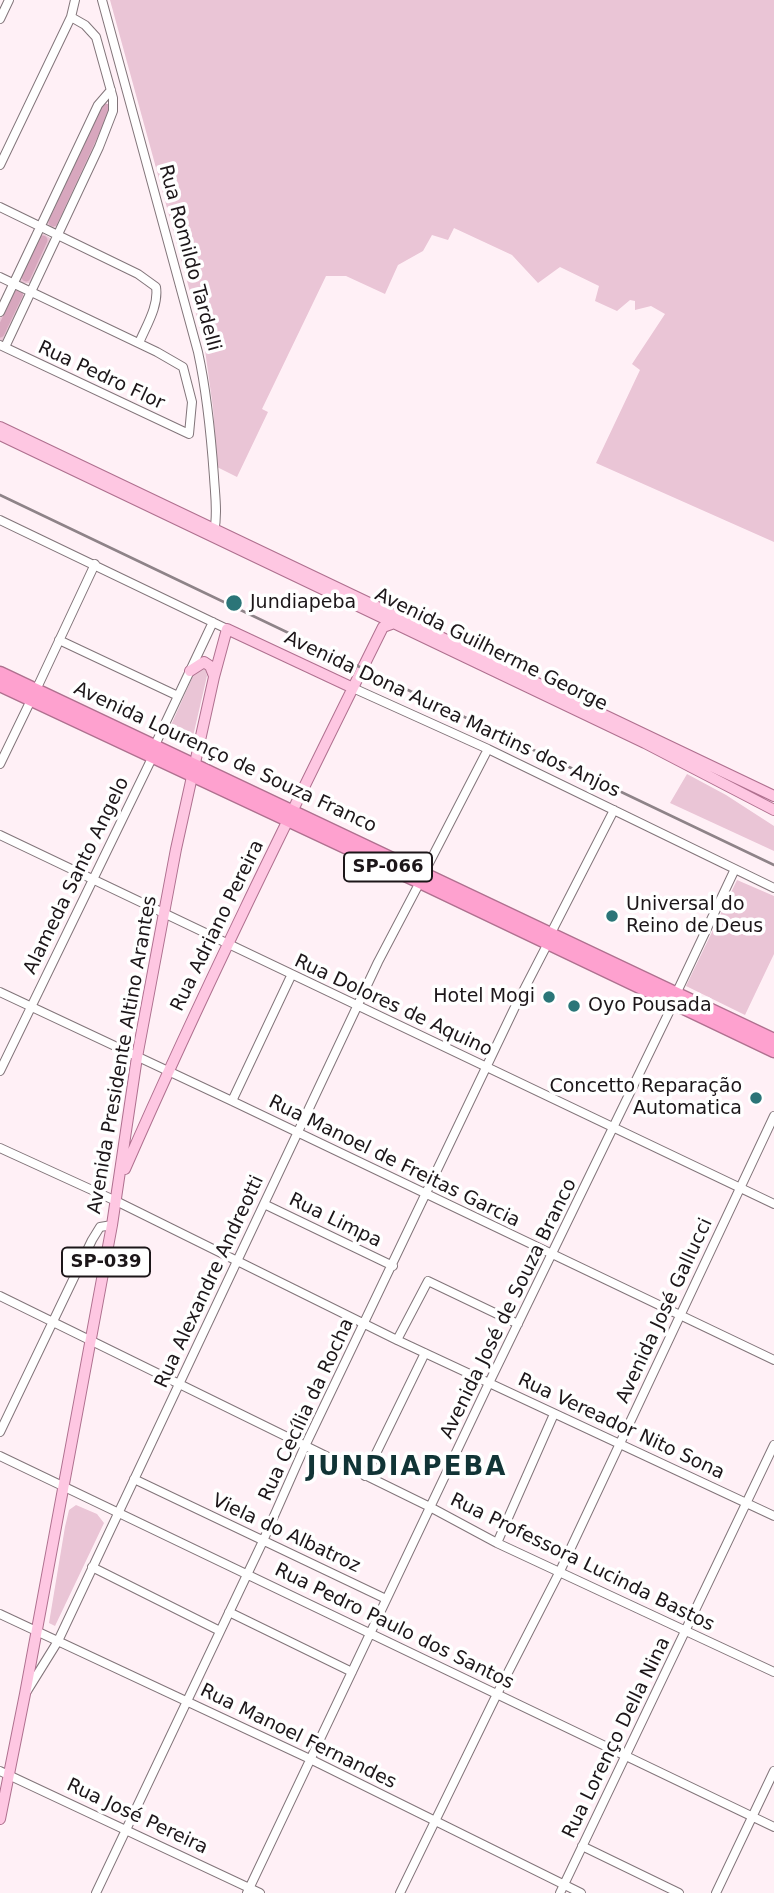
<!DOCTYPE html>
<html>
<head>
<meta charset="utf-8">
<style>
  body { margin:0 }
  canvas { display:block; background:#fff0f6 }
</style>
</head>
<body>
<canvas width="774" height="1893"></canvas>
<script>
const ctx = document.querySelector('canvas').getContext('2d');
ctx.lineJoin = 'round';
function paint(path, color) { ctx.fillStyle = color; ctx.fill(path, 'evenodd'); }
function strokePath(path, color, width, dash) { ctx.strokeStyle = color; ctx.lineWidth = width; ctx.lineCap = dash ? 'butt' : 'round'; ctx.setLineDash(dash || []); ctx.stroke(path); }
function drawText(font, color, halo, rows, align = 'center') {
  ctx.font = font + ' "DejaVu Sans",sans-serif'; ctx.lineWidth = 7; ctx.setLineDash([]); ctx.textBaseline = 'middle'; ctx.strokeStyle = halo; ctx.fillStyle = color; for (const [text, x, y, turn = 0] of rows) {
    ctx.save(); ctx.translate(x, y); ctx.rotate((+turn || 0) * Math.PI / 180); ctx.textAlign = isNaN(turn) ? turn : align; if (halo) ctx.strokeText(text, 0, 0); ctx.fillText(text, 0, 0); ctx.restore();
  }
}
const green = new Path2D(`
  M 110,0 L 774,0 L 774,542 L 596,463 L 640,370 L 632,364 L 665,314 L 651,306 L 635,310 L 635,301 L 630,300 L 617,311 L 595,301 L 599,286 L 560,267 L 538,283 L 512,255 L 454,228 L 448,240 L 432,235 L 423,251 L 398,265 L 385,294 L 346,276 L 326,276 L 262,409 L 268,412 L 237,477 L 217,467 L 213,408 L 204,343 Z
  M 105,104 L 111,107 L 112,110 L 58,226 L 52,229 L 46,223 L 102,105 Z
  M 44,234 L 50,238 L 50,242 L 30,283 L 22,284 L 19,279 L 40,235 Z
  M 15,289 L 22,291 L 24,296 L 3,340 L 0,341 L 0,318 Z
  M 200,668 L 205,669 L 207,676 L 191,745 L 167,734 L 193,676 Z
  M 687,774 L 726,795 L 774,826 L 774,851 L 670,803 Z
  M 737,880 L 774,896 L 774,954 L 745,1015 L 686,986 Z
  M 76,1505 L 97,1514 L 104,1523 L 55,1626 L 49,1623 L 65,1527 L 69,1510 Z`);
const canal = new Path2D(`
  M 53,222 L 106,108
  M 26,277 L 43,240
  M 0,333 L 19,293`);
const minor = new Path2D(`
  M 102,0 L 198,352 C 207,393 211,435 214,477 C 215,495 218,514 214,532
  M 0,19 L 9,0
  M 0,165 L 71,17 L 75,0
  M 0,207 L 138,274 L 156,287 C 159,306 146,326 139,343
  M 0,277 L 157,352 L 183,367 L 192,402 L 189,434 L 0,345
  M 0,312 L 98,105 L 111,90
  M 5,347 L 99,147 L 113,111 L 113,98 L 96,37 L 85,25 L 71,17
  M 0,520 L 227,629
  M 59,640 L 178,696
  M 353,688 L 488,749 L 774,888
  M 36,690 L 95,564
  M 155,745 L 213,622
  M 0,764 L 31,700
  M 0,835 L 774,1204
  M 424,873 L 488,749
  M 551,933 L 614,810
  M 0,992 L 232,1101 L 774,1360
  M 676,994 L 735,869
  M 0,1071 L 152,758
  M 232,1101 L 291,976
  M 0,1148 L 116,1201 L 397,1340 L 774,1516
  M 264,1204 L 393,1266
  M 0,1296 L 430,1507 L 497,1543 L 774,1672
  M 397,1340 L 428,1281 L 518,1324
  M 0,1432 L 92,1240 L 100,1227 L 112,1225
  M 0,1456 L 774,1827
  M 365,1476 L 425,1353
  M 134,1479 L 386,1599
  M 497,1543 L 554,1414
  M 92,1567 L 220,1631
  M 229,1612 L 352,1672
  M 0,1614 L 310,1759 L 581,1893
  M 27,1691 L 58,1641 L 378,962 L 420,882
  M 0,1771 L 260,1893
  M 582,1846 L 679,1893
  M 96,1893 L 263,1541 L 305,1446 L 514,1009 L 548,943
  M 247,1893 L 489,1383 L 673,1004
  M 400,1893 L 497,1694 L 560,1571 L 774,1116
  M 560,1893 L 774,1445
  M 716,1893 L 774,1771`);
const major = new Path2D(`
  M 0,427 L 774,796
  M 0,435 L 645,743 L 774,810
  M 190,671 L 204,662 L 210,666 L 214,676
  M 125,1169 C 205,986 294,807 383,627 L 394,623
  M 0,1819 L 25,1694 L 112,1225 L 137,1057 L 176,849 L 214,677 L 227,629 L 353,688`);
const highway = new Path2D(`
  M 0,673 L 774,1040
  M 0,685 L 420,882 L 774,1051`);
const rail = new Path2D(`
  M 0,495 L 774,865`);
const markers = [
  [234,603,9,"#2b7578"],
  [612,916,7,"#2b7578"],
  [549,997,7,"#2b7578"],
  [574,1006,7,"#2b7578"],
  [756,1098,7,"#2b7578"]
];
const shields = [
  [388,867,88],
  [106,1262,88]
];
const shieldNames = [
  ["SP-066",388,867],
  ["SP-039",106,1262]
];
const streetNames = [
  ["Rua Romildo Tardelli",189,258,75],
  ["Rua Pedro Flor",101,376,25],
  ["Avenida Guilherme George",491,650,26],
  ["Avenida Dona Aurea Martins dos Anjos",452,715,25],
  ["Avenida Lourenço de Souza Franco",225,758,25],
  ["Alameda Santo Angelo",77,876,-64],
  ["Rua Adriano Pereira",218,926,-64],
  ["Rua Dolores de Aquino",393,1006,25],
  ["Avenida Presidente Altino Arantes",123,1055,-80],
  ["Rua Manoel de Freitas Garcia",394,1162,26],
  ["Rua Limpa",335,1221,26],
  ["Rua Alexandre Andreotti",210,1282,-65],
  ["Avenida José de Souza Branco",509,1309,-64],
  ["Avenida José Gallucci",665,1311,-65],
  ["Rua Cecília da Rocha",307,1410,-65],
  ["Rua Vereador Nito Sona",621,1427,25],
  ["Viela do Albatroz",286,1534,25],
  ["Rua Professora Lucinda Bastos",582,1563,26],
  ["Rua Pedro Paulo dos Santos",394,1627,26],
  ["Rua Manoel Fernandes",298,1737,26],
  ["Rua Lorenço Della Nina",617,1738,-64],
  ["Rua José Pereira",137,1817,25]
];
const poiNames = [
  ["Jundiapeba",250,603],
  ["Universal do",626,905],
  ["Reino de Deus",626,927],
  ["Hotel Mogi",535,997,"right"],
  ["Oyo Pousada",588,1006],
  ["Concetto Reparação",742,1087,"right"],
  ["Automatica",742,1109,"right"]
];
const districtNames = [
  ["JUNDIAPEBA",407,1468]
];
paint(green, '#eac5d6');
strokePath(canal, '#d8a7be', 9);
strokePath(minor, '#82757a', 10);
strokePath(major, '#af708f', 12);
strokePath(highway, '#af708f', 15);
strokePath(minor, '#fff', 8);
strokePath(major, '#fec7e2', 10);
strokePath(highway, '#fea1cf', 12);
strokePath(rail, '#8e8388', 2.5);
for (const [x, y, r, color] of markers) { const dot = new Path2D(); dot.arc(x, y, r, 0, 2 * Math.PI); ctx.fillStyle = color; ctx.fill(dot); strokePath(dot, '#fff', 2.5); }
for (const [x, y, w] of shields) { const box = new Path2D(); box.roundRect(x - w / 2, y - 14.5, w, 29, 5); ctx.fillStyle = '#fff'; ctx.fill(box); strokePath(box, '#1c1619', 2); }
drawText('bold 18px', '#1c1619', null, shieldNames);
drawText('19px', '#1c1619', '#fff', streetNames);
drawText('19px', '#1c1619', '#fff', poiNames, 'left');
ctx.letterSpacing = '2px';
drawText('bold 26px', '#113436', '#fff', districtNames);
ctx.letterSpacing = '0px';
</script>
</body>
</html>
